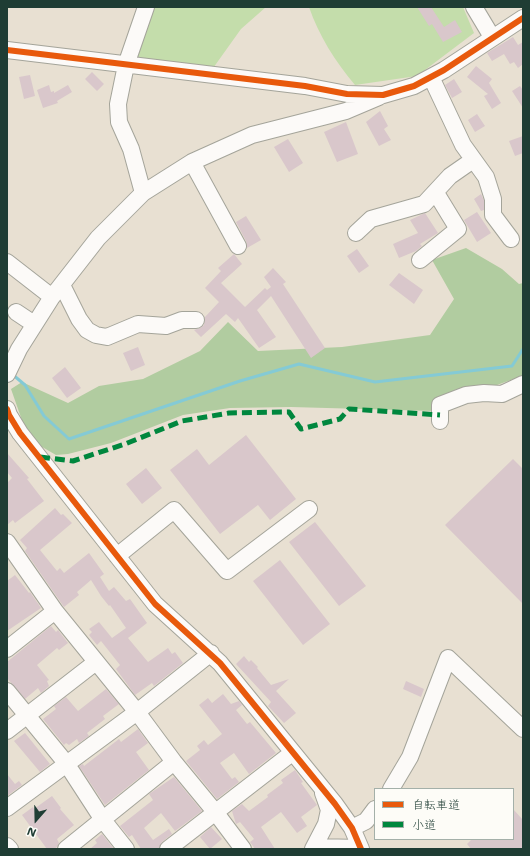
<!DOCTYPE html>
<html>
<head>
<meta charset="utf-8">
<style>
  body { margin:0 }
  #map { position:relative; width:530px; height:856px; overflow:hidden; background:#e8e0d2; font-family:"Shantell Sans","Klee One",sans-serif }
  canvas { display:block }
  .frame { position:absolute; inset:0; border:8px solid #1f3d34; pointer-events:none }
  .legend { position:absolute; left:374px; top:788px; width:140px; height:52px; box-sizing:border-box; background:#fdfcf7; border:1px solid #a4b0a9; margin:0; padding:5px 7px; list-style:none; font-size:12px; color:#1f3d34 }
  .legend li { display:flex; align-items:center; gap:8px; height:20px }
  .legend b { width:20px; border:1px solid #a4b0a9 }
  .north { position:absolute; left:16px; top:800px; width:40px; height:40px; -webkit-text-stroke:3px #fdfcf7; paint-order:stroke; rotate:200deg; font-size:11px; font-weight:700; line-height:16px; text-align:center; color:#1f3d34 }
  .north::after { content:''; display:block; margin:auto; width:14px; height:18px; background:#1f3d34; clip-path:polygon(50% 0,100% 100%,50% 72%,0 100%) }
</style>
</head>
<body>
<div id="map">
<canvas width="530" height="856"></canvas>
<div class="frame"></div>
<ul class="legend">
<li><b style="height:5px;background:#e8590c"></b>自転車道</li>
<li><b style="height:5px;background:#00873e"></b>小道</li>
</ul>
<div class="north">N</div>
</div>
<script>
const ctx = document.querySelector('canvas').getContext('2d');
ctx.lineJoin = 'round';
function paint(path, color) { ctx.fillStyle = color; ctx.fill(path, 'evenodd'); }
function strokePath(path, color, width, dash) { ctx.strokeStyle = color; ctx.lineWidth = width; ctx.lineCap = dash ? 'butt' : 'round'; ctx.setLineDash(dash || []); ctx.stroke(path); }
const green = new Path2D(`
  M 151,7 L 266,7 L 241,29 L 211,71 L 133,58 Z
  M 309,7 L 463,7 L 474,33 L 417,76 L 355,85 C 335,61 319,36 309,7 Z`);
const forest = new Path2D(`
  M 466,248 L 502,269 L 519,284 L 523,283 L 522,376 L 497,385 L 454,390 L 434,411 L 291,407 L 230,408 L 183,415 L 111,443 L 68,454 L 56,455 L 37,444 L 24,426 L 11,389 L 22,382 L 68,403 L 99,386 L 143,379 L 200,351 L 228,322 L 258,351 L 342,347 L 430,335 L 454,299 L 432,260 Z`);
const stream = new Path2D(`
  M 12,374 L 25,385 L 44,416 L 69,439 L 240,381 L 299,364 L 375,382 L 512,366 L 523,349`);
const building = new Path2D(`
  M 417,7 L 431,7 L 444,27 L 455,20 L 462,32 L 443,42 L 432,24 L 429,26 Z
  M 513,37 L 518,45 L 523,42 L 523,64 L 518,68 L 514,62 L 510,64 L 504,54 L 492,61 L 487,53 Z
  M 476,66 L 492,79 L 489,83 L 501,103 L 492,109 L 484,96 L 488,94 L 467,77 Z
  M 92,72 L 104,84 L 97,91 L 85,79 Z
  M 30,75 L 35,96 L 24,99 L 19,77 Z
  M 454,79 L 462,92 L 452,98 L 445,85 Z
  M 49,85 L 51,92 L 54,91 L 54,93 L 68,85 L 72,92 L 57,101 L 58,103 L 43,108 L 37,90 Z
  M 520,86 L 523,90 L 523,108 L 512,91 Z
  M 380,111 L 388,126 L 384,129 L 391,140 L 379,146 L 366,122 Z
  M 477,114 L 485,126 L 475,132 L 468,120 Z
  M 346,122 L 358,154 L 337,162 L 324,132 Z
  M 523,136 L 523,153 L 515,156 L 509,141 Z
  M 288,139 L 303,163 L 289,172 L 274,147 Z
  M 481,194 L 484,200 L 484,210 L 481,211 L 474,199 Z
  M 477,212 L 491,233 L 477,242 L 464,220 Z
  M 425,213 L 438,233 L 420,244 L 422,246 L 416,251 L 399,258 L 393,244 L 418,233 L 410,220 Z
  M 246,216 L 261,240 L 247,248 L 246,241 L 236,222 Z
  M 357,249 L 369,266 L 359,273 L 347,256 Z
  M 234,254 L 242,264 L 221,283 L 245,307 L 265,288 L 267,290 L 271,287 L 264,277 L 273,268 L 286,282 L 283,284 L 325,348 L 311,358 L 271,296 L 257,310 L 276,337 L 259,348 L 238,318 L 235,322 L 226,314 L 201,337 L 194,330 L 200,328 L 204,325 L 205,317 L 219,302 L 205,288 L 221,271 L 218,268 Z
  M 399,273 L 423,290 L 414,304 L 389,285 Z
  M 138,347 L 145,365 L 131,371 L 123,353 Z
  M 65,367 L 81,388 L 67,398 L 52,378 Z
  M 246,435 L 296,499 L 270,520 L 258,505 L 220,534 L 170,470 L 197,449 L 209,465 Z
  M 7,453 L 29,478 L 27,479 L 44,501 L 15,523 L 13,520 L 7,525 L 7,483 L 12,478 L 7,472 Z
  M 513,459 L 523,469 L 523,604 L 445,525 Z
  M 146,468 L 162,488 L 142,504 L 126,484 Z
  M 55,508 L 61,515 L 63,514 L 72,523 L 40,550 L 57,571 L 60,568 L 64,573 L 89,553 L 104,574 L 100,577 L 109,591 L 114,587 L 126,601 L 130,599 L 147,623 L 128,638 L 148,662 L 168,648 L 172,654 L 175,652 L 183,663 L 154,686 L 152,683 L 135,695 L 116,669 L 120,665 L 101,641 L 97,645 L 89,635 L 92,632 L 89,629 L 99,622 L 112,638 L 126,628 L 110,605 L 109,606 L 101,596 L 91,580 L 77,592 L 79,595 L 64,607 L 25,551 L 27,548 L 20,540 Z
  M 315,522 L 366,586 L 339,606 L 289,542 Z
  M 280,560 L 330,624 L 303,645 L 253,581 Z
  M 15,575 L 29,593 L 30,592 L 41,608 L 7,631 L 7,581 Z
  M 51,626 L 56,632 L 58,630 L 68,643 L 59,650 L 57,648 L 37,665 L 49,680 L 47,681 L 49,686 L 41,693 L 38,688 L 25,699 L 7,678 L 7,662 Z
  M 244,656 L 249,662 L 251,660 L 258,667 L 257,668 L 271,685 L 289,679 L 276,691 L 296,713 L 284,723 L 268,706 L 271,702 L 236,664 Z
  M 406,681 L 424,689 L 421,697 L 403,689 Z
  M 106,689 L 119,704 L 103,716 L 105,719 L 87,733 L 89,736 L 79,743 L 77,739 L 69,745 L 66,743 L 64,745 L 43,719 L 56,709 L 54,706 L 66,697 L 78,711 Z
  M 223,694 L 231,704 L 239,701 L 242,705 L 236,710 L 247,724 L 250,722 L 276,753 L 249,774 L 234,753 L 220,763 L 232,779 L 235,777 L 239,782 L 217,799 L 186,761 L 200,750 L 197,746 L 204,740 L 208,745 L 222,734 L 199,705 L 208,698 L 212,703 Z
  M 138,729 L 148,743 L 136,752 L 149,770 L 105,805 L 79,766 L 83,764 L 84,766 L 119,739 L 121,742 Z
  M 25,733 L 50,764 L 40,772 L 14,741 Z
  M 295,770 L 303,782 L 301,783 L 317,805 L 301,817 L 307,826 L 297,833 L 281,812 L 261,827 L 275,849 L 255,849 L 250,842 L 254,839 L 240,822 L 236,824 L 232,811 L 242,804 L 249,811 L 268,797 L 267,795 L 283,783 L 281,780 Z
  M 7,774 L 15,784 L 19,781 L 22,785 L 7,796 Z
  M 174,777 L 202,811 L 175,831 L 161,813 L 144,828 L 153,840 L 169,829 L 172,834 L 162,842 L 159,849 L 141,849 L 132,835 L 129,837 L 120,826 L 153,800 L 149,794 Z
  M 52,796 L 61,808 L 60,809 L 74,825 L 57,839 L 59,843 L 57,847 L 54,849 L 47,849 L 22,815 L 33,807 L 34,809 Z
  M 513,809 L 523,820 L 523,849 L 471,849 L 467,844 L 472,839 L 513,839 Z
  M 211,827 L 222,839 L 210,849 L 200,837 Z
  M 102,834 L 114,849 L 90,849 L 97,843 L 95,840 Z`);
const minor = new Path2D(`
  M 474,7 L 492,37
  M 7,50 L 305,86 L 347,94 L 383,95 L 414,86 L 444,70 L 523,18
  M 431,77 L 463,145 L 486,177 L 493,199 L 493,215 L 511,239
  M 192,162 L 238,246
  M 143,193 L 131,149 L 119,122 L 118,104 L 126,65 L 146,7
  M 356,233 L 371,219 L 424,204 L 450,176 L 473,160
  M 420,260 L 458,229 L 436,193
  M 7,262 L 52,297
  M 62,285 L 79,319 L 87,330 L 96,335 L 107,337 L 138,324 L 166,326 L 182,320 L 196,320
  M 16,312 L 34,324
  M 7,374 L 19,349 L 52,297 L 98,238 L 143,193 L 192,162 L 252,135 L 346,111 L 379,97
  M 7,409 L 9,415 L 20,433 L 155,604 L 220,663 L 335,804 L 352,828 L 361,849
  M 440,421 L 440,405 L 466,395 L 484,393 L 502,394 L 523,384
  M 7,542 L 55,611 L 137,712 L 174,762 L 216,813 L 243,849
  M 117,556 L 174,510 L 227,571 L 309,509
  M 7,649 L 55,611
  M 7,691 L 66,763 L 103,820 L 126,849
  M 7,731 L 96,662
  M 391,789 L 410,757 L 448,658 L 523,729
  M 7,808 L 137,712 L 211,653
  M 352,828 L 366,821 L 375,809
  M 7,846 L 10,849
  M 315,847 L 360,848
  M 66,849 L 174,762
  M 168,849 L 292,753
  M 313,849 L 326,824 L 329,810 L 323,793`);
const quiet = new Path2D(`
  M 40,457 L 73,461 L 125,444 L 182,421 L 229,413 L 289,412 L 301,429 L 340,419 L 349,409 L 440,415`);
const cycleway = new Path2D(`
  M 7,50 L 305,86 L 347,94 L 383,95 L 414,86 L 444,70 L 523,18
  M 7,409 L 9,415 L 20,433 L 155,604 L 220,663 L 335,804 L 352,828 L 361,849`);
paint(green, '#c4ddab');
paint(forest, '#b1cca0');
strokePath(stream, '#84cad5', 3);
paint(building, '#d9c7cb');
strokePath(minor, '#a4a49a', 18);
strokePath(minor, '#fcfaf8', 16);
strokePath(quiet, '#00873e', 5, [10, 5]);
strokePath(cycleway, '#e8590c', 6);
</script>
</body>
</html>
